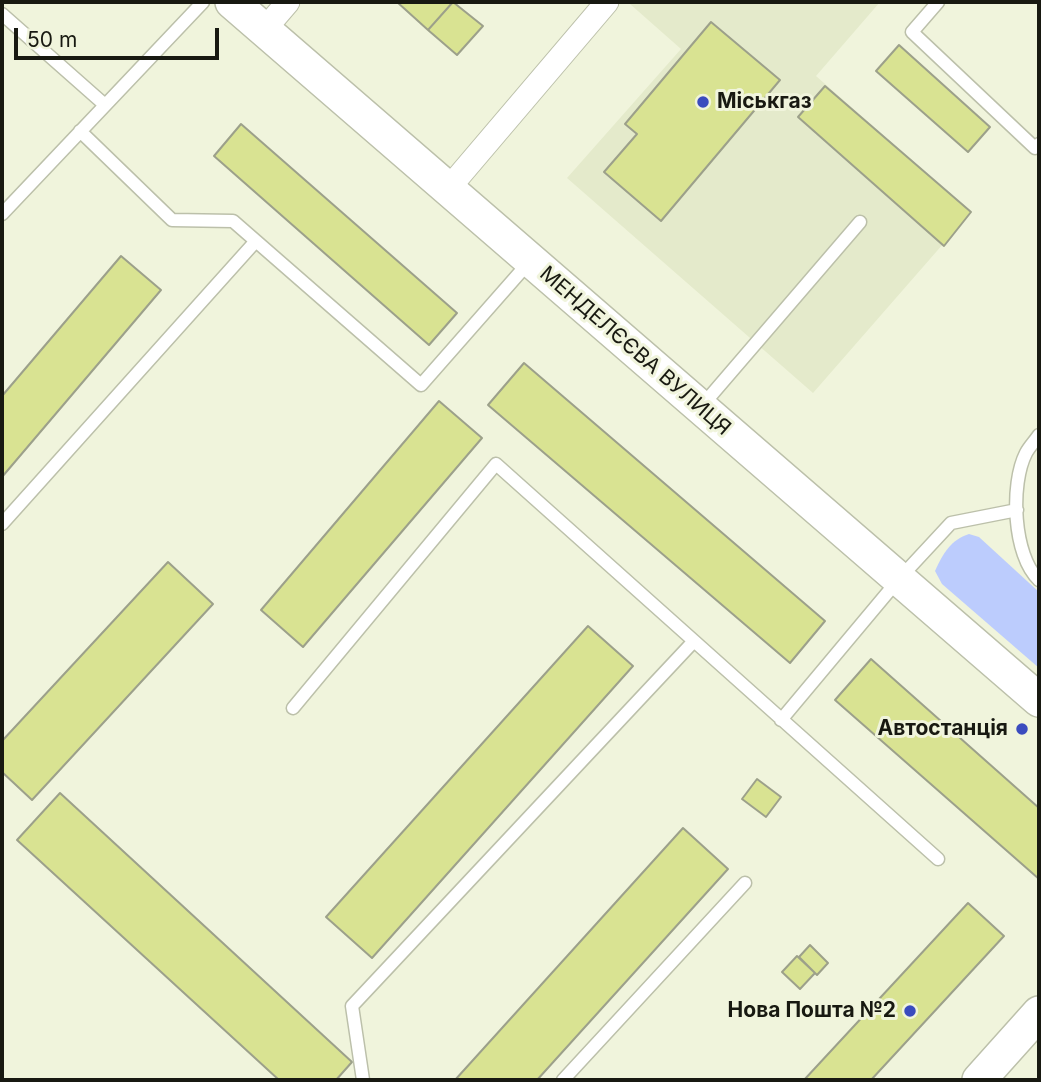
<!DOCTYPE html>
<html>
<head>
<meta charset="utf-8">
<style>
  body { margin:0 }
  #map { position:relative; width:1041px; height:1082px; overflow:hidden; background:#f0f4dc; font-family:Inter,sans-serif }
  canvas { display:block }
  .frame { position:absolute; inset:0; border:4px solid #181911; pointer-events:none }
  .scale { position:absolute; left:14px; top:28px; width:205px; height:32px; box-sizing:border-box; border:4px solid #181911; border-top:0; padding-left:9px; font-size:21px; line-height:24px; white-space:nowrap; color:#181911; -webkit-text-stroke:5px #f0f4dc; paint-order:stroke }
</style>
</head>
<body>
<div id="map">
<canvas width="1041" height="1082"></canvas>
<div class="frame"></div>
<div class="scale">50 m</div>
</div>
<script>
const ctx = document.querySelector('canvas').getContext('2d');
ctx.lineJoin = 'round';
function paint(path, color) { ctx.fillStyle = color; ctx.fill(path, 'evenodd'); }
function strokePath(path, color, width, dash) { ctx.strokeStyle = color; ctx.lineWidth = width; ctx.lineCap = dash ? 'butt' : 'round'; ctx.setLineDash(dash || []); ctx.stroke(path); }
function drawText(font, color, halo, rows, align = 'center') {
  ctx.font = font + ' Inter,sans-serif'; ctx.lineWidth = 6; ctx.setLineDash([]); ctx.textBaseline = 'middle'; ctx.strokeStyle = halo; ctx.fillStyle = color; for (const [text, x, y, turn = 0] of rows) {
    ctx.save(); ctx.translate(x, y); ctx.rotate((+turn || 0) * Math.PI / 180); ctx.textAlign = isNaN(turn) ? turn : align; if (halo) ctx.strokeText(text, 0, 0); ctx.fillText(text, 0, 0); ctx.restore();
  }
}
const built = new Path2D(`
  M 633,2 L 880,2 L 816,76 L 971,212 L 813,393 L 567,178 L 681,49 L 630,4 Z`);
const green = new Path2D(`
  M 969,534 L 979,537 L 1039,592 L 1039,668 L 942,584 L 935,571 C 943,553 951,540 969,534 Z`);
const building = new Path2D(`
  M 397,2 L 453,2 L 428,30 Z
  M 453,2 L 483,26 L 457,55 L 428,30 Z
  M 711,22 L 780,80 L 661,221 L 604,172 L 637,134 L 625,124 Z
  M 899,45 L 990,127 L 968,152 L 876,71 Z
  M 825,86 L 971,212 L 944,246 L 798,117 Z
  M 241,124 L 457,313 L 429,345 L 214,156 Z
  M 121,256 L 161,290 L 2,477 L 2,396 Z
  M 524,363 L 825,621 L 790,663 L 488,405 Z
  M 439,401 L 482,438 L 303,647 L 261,610 Z
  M 168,562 L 213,604 L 32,800 L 2,772 L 2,741 Z
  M 588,626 L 633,666 L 372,958 L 326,917 Z
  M 871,659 L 1039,808 L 1039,879 L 835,700 Z
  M 757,779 L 781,797 L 766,817 L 742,799 Z
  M 60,793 L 352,1062 L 336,1080 L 279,1080 L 17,840 Z
  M 683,828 L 728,869 L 537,1080 L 455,1080 Z
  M 968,903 L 1004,936 L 871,1080 L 804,1080 Z
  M 810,945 L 828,963 L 817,975 L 799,957 Z
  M 797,956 L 815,973 L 800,989 L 782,972 Z`);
const lane = new Path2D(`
  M 938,2 L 912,32 L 1035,148 L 1039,144
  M 2,14 L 105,105
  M 80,131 L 172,220 L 233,221 L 421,385 L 530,261
  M 2,214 L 203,2
  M 701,407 L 860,222
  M 1039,435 C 1035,441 1029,447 1026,453 C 1010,484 1013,556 1039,580
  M 2,524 L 255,242
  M 293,708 L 496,464 L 938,859
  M 781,720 L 899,579 L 951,523 L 1017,510
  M 363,1080 L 352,1006 L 694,641
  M 563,1080 L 745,883`);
const street = new Path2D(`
  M 264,30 L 288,2
  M 448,189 L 607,2`);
const secondary = new Path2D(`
  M 232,2 L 1039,700
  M 979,1080 L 1039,1013`);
const markers = [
  [703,102,7,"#3a4bbe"],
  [1022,729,7,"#3a4bbe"],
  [910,1011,7,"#3a4bbe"]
];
const poiNames = [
  ["Міськгаз",717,102,"left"],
  ["Автостанція",1008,729],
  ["Нова Пошта №2",896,1011]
];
const streetNames = [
  ["МЕНДЕЛЄЄВА ВУЛИЦЯ",635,351,41]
];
paint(built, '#e4eacb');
paint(green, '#bcccfd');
paint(building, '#d9e392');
strokePath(building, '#9ca08a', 2);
strokePath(lane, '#bcc0aa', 15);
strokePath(street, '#bcc0aa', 25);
strokePath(secondary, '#bcc0aa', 36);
strokePath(lane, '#fff', 12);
strokePath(street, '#fff', 23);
strokePath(secondary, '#fff', 33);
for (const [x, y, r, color] of markers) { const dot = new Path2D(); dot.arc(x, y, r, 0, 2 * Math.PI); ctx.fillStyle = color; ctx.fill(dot); strokePath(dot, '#f0f4dc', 2.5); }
drawText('bold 21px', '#181911', '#f0f4dc', poiNames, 'right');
drawText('21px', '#181911', '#f0f4dc', streetNames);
</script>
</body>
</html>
